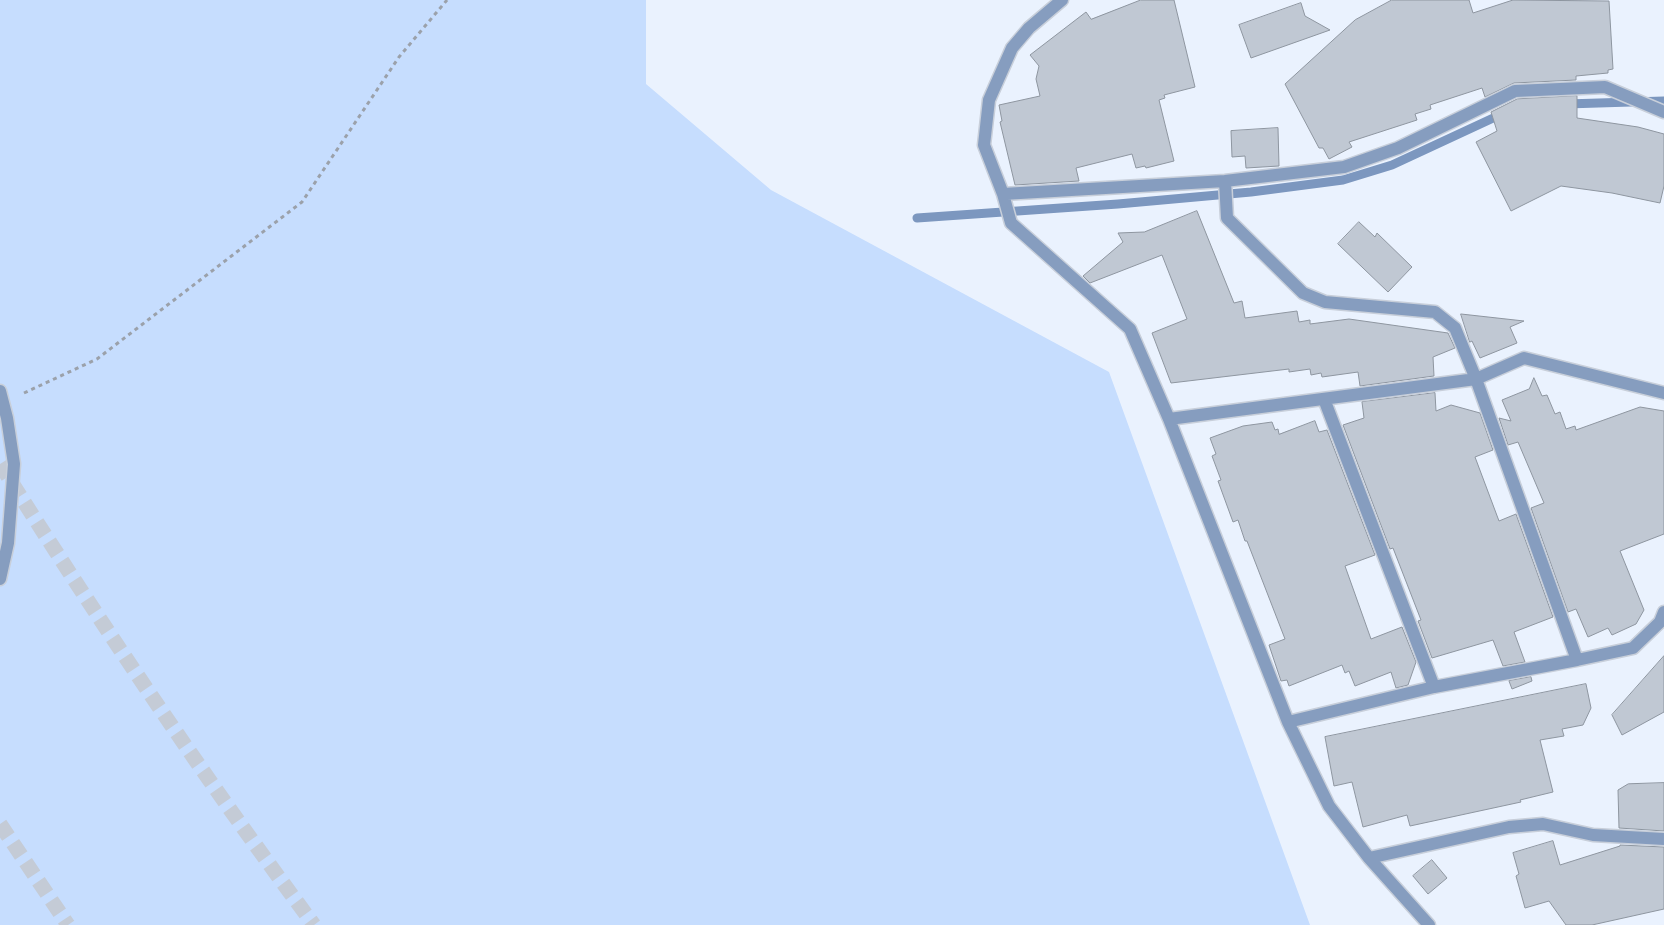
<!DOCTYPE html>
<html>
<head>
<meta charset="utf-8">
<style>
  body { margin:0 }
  canvas { display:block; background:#eaf2fe }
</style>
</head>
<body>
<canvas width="1664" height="925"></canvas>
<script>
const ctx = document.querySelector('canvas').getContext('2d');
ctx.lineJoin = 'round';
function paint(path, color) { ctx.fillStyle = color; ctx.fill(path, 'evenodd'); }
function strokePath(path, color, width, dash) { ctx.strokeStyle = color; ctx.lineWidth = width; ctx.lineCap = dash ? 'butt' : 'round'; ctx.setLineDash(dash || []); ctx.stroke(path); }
const green = new Path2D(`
  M 0,0 L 646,0 L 646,84 L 771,190 L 1109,372 L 1310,925 L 0,925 Z`);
const stream = new Path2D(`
  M 1566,104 L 1664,101
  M 917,218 L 1118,204 L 1251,192 L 1343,180 L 1392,165 L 1504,113`);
const building = new Path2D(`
  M 1141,0 L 1174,0 L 1195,87 L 1164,95 L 1165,98 L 1159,100 L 1174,161 L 1146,168 L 1145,166 L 1136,168 L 1132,154 L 1076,168 L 1079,181 L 1015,185 L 1000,122 L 1002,121 L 999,105 L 1040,96 L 1036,79 L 1039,66 L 1030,55 L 1086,12 L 1091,19 Z
  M 1392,0 L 1469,0 L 1473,13 L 1513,0 L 1609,1 L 1613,69 L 1608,70 L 1608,73 L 1576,76 L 1576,80 L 1514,83 L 1485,97 L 1482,88 L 1430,105 L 1431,109 L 1415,114 L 1417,120 L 1349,142 L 1352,147 L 1329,159 L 1323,148 L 1319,148 L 1285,84 L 1355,20 Z
  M 1301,3 L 1305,16 L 1330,30 L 1251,58 L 1239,25 Z
  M 1577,96 L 1577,118 L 1638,127 L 1664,134 L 1664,186 L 1660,203 L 1612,193 L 1561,186 L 1511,211 L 1476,142 L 1497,131 L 1491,112 L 1517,99 Z
  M 1278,128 L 1279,166 L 1246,168 L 1245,156 L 1232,157 L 1231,131 Z
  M 1197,211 L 1234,303 L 1242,301 L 1245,318 L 1297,311 L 1299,322 L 1310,320 L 1310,324 L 1349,319 L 1448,333 L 1455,348 L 1433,357 L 1434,376 L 1360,386 L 1358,372 L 1322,377 L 1321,373 L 1311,375 L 1310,369 L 1289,372 L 1289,369 L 1171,383 L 1152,333 L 1187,319 L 1162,255 L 1090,283 L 1083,276 L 1123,242 L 1118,233 L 1144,232 Z
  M 1359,222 L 1375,237 L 1377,233 L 1412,267 L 1388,292 L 1338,244 Z
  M 1461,314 L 1524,321 L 1510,327 L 1517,343 L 1480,358 L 1472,341 L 1470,342 Z
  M 1534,378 L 1542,396 L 1547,395 L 1555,414 L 1560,412 L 1566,429 L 1575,426 L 1576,430 L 1640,407 L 1664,411 L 1664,534 L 1620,551 L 1644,610 L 1636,624 L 1612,635 L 1608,628 L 1588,637 L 1576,609 L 1568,612 L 1531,508 L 1544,503 L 1518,442 L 1508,445 L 1499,418 L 1511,421 L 1502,400 L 1529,389 Z
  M 1435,393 L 1436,411 L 1451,405 L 1480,413 L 1493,450 L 1475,457 L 1499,521 L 1516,514 L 1553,617 L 1514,632 L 1525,662 L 1503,666 L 1493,640 L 1432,658 L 1418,621 L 1421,620 L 1393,548 L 1390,549 L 1343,425 L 1364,418 L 1362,402 Z
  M 1315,421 L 1319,432 L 1327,430 L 1375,555 L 1345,566 L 1371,639 L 1402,627 L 1416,662 L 1408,685 L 1396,688 L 1391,672 L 1355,686 L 1349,671 L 1345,673 L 1342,665 L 1289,686 L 1287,680 L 1281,681 L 1269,645 L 1285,639 L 1247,541 L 1245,541 L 1238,520 L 1233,522 L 1218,481 L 1221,480 L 1212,456 L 1216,454 L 1210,438 L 1243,426 L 1272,422 L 1275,430 L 1278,429 L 1279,434 Z
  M 1664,656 L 1664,712 L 1622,735 L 1612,715 Z
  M 1531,677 L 1532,681 L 1512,689 L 1509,681 Z
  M 1586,684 L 1591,708 L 1583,725 L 1562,729 L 1564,736 L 1540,740 L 1553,792 L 1520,800 L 1521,802 L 1410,826 L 1407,815 L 1363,827 L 1352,782 L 1334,786 L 1325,737 Z
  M 1664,783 L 1664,831 L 1619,828 L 1618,790 L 1628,784 Z
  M 1553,841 L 1560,865 L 1620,846 L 1620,845 L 1664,847 L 1664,909 L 1592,925 L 1566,925 L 1549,901 L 1525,908 L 1516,876 L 1519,874 L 1513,853 Z
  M 1432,860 L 1447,878 L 1428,894 L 1413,876 Z`);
const motorwayTunnel = new Path2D(`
  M 0,464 C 99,621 203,776 314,925
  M 0,824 L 68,925`);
const path = new Path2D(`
  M 24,393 L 97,359 L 302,202 L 399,57 L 447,0`);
const minor = new Path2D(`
  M 1062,0 L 1029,28 L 1012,48 L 989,100 L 984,145 L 1003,194 L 1011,223 L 1130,329 L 1169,419 L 1288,722 L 1329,806 L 1369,858 L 1429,925
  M 1225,181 L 1227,218 L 1303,293 L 1325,302 L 1435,312 L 1455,328 L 1476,379 L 1577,660
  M 1003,194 L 1225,181 L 1344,167 L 1398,148 L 1515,91 L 1605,87 L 1664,112
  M 1324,399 L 1434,687
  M 1169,419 L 1476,379 L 1524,358 L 1664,393
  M 1288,722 L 1434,687 L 1577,660 L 1633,648 L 1660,622 L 1664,612
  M 1369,858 L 1509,827 L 1543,824 L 1593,835 L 1664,839`);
const tertiary = new Path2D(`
  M 0,391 L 7,418 L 14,464 L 8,543 L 0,579`);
paint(green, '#c6ddfe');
strokePath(stream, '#7c97bf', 9);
paint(building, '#c0c8d3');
strokePath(building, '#8e96a0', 1);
strokePath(motorwayTunnel, '#c4cbd6', 15, [15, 8]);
strokePath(minor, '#c8cfda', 15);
strokePath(tertiary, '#c8cfda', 15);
strokePath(path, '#9ba1aa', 3, [4, 4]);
strokePath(minor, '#869dbf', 12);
strokePath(tertiary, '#869dbf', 12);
</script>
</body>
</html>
